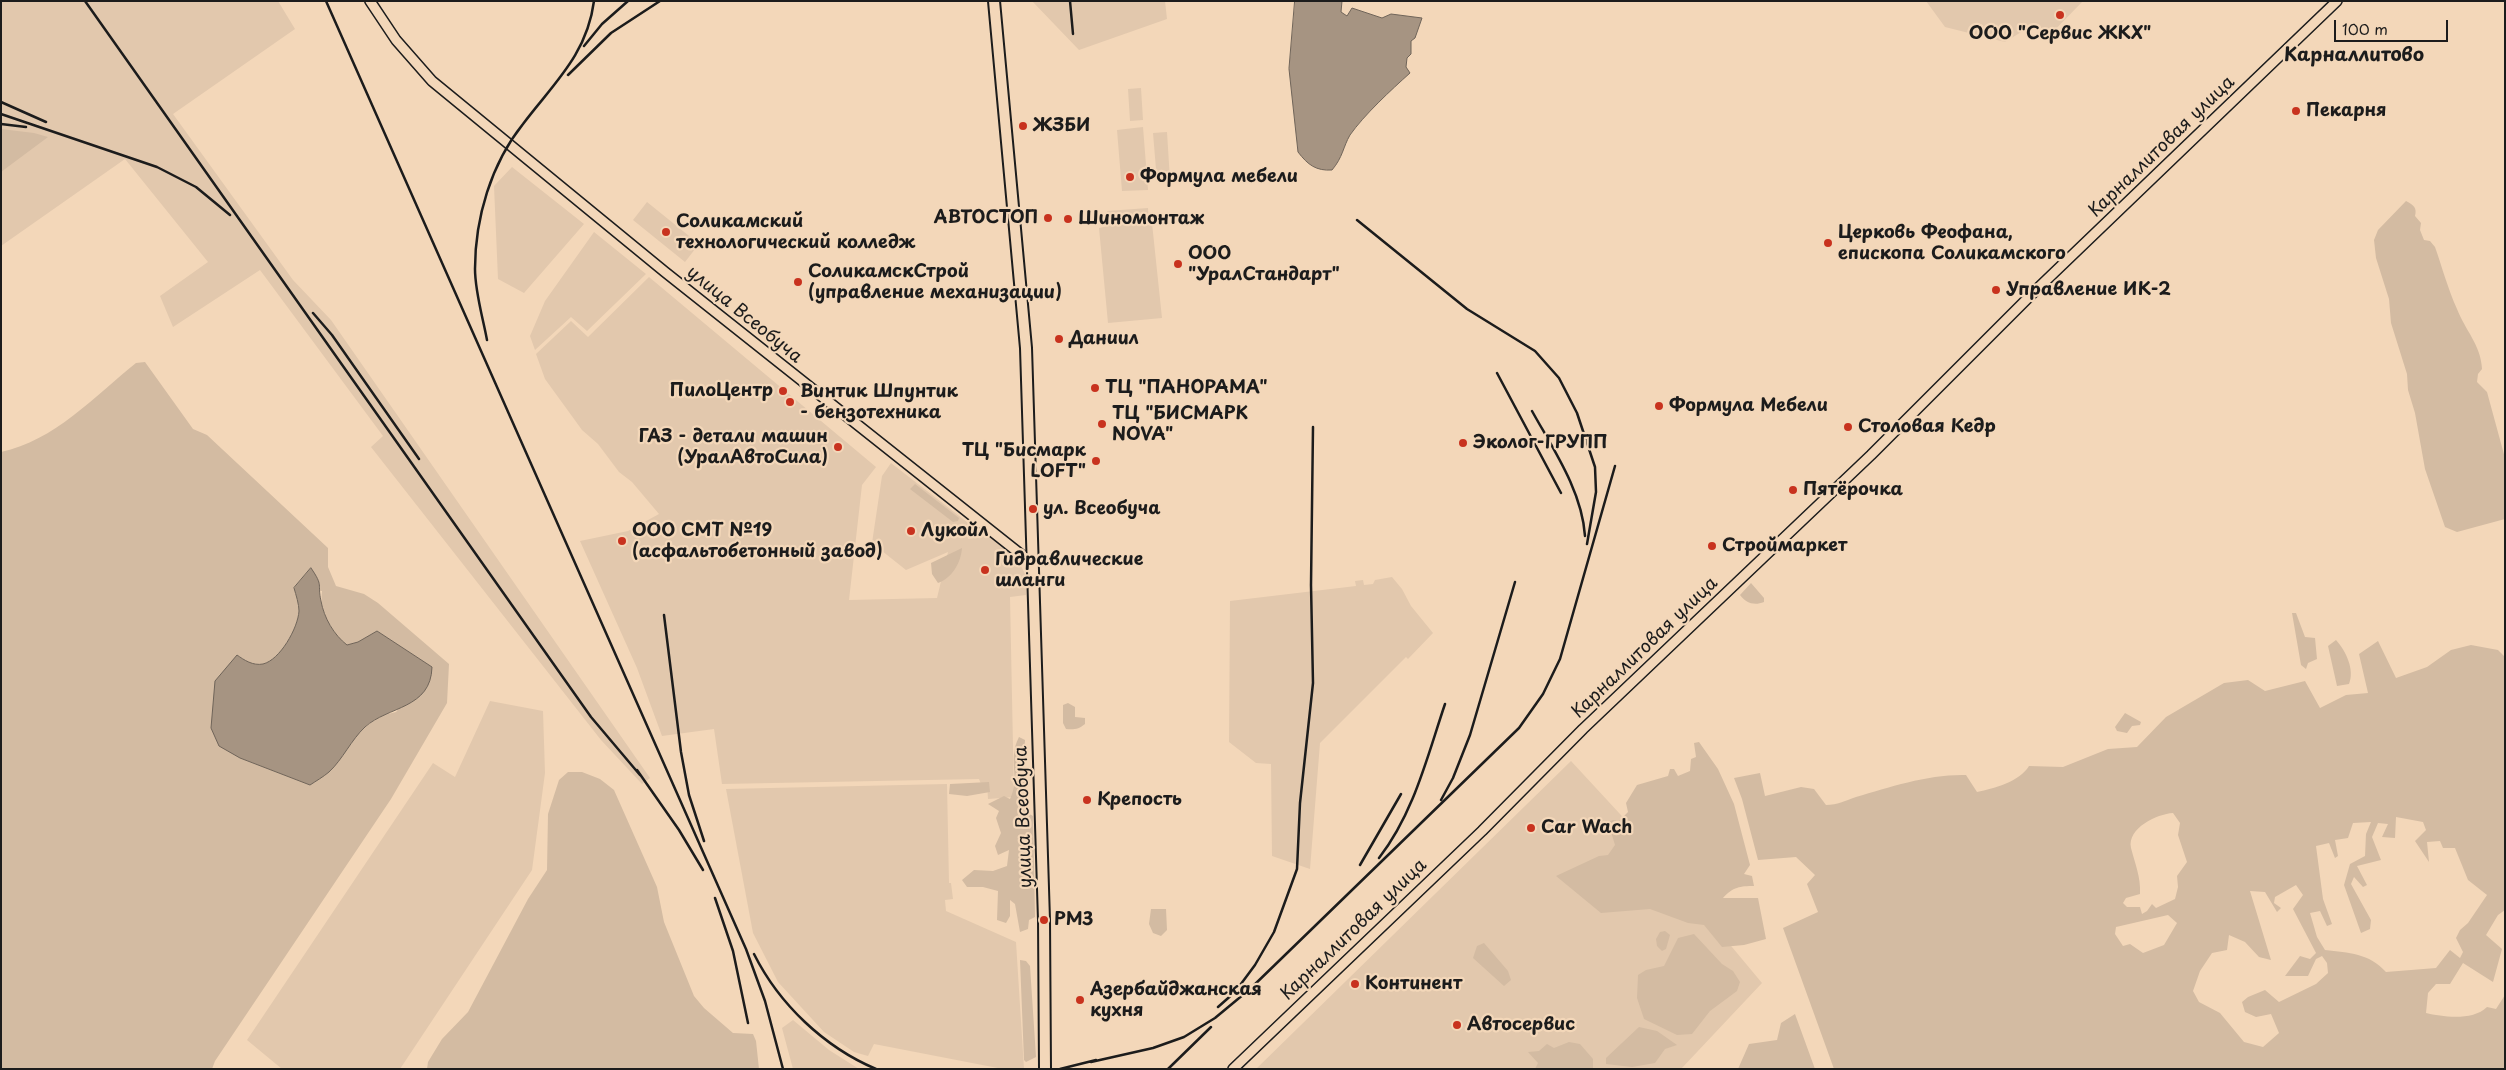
<!DOCTYPE html>
<html>
<head>
<meta charset="utf-8">
<style>
  body { margin:0 }
  #map { position:relative; width:2506px; height:1070px; overflow:hidden; background:#f3d7b9; font-family:"Playpen Sans",sans-serif }
  canvas { display:block }
  .frame { position:absolute; inset:0; border:2px solid #1c1c1c; pointer-events:none }
  .scale { position:absolute; left:2334px; top:20px; width:114px; height:22px; box-sizing:border-box; border:2px solid #1c1c1c; border-top:0; padding-left:6px; font-size:15px; line-height:18px; white-space:nowrap; color:#1c1c1c; -webkit-text-stroke:4px #f3d7b9; paint-order:stroke }
</style>
</head>
<body>
<div id="map">
<canvas width="2506" height="1070"></canvas>
<div class="frame"></div>
<div class="scale">100 m</div>
</div>
<script>
const ctx = document.querySelector('canvas').getContext('2d');
ctx.lineJoin = 'round';
function paint(path, color) { ctx.fillStyle = color; ctx.fill(path, 'evenodd'); }
function strokePath(path, color, width, dash) { ctx.strokeStyle = color; ctx.lineWidth = width; ctx.lineCap = dash ? 'butt' : 'round'; ctx.setLineDash(dash || []); ctx.stroke(path); }
function drawText(font, color, halo, rows, align = 'center') {
  ctx.font = font + ' "Playpen Sans",sans-serif'; ctx.lineWidth = 4.5; ctx.setLineDash([]); ctx.textBaseline = 'middle'; ctx.strokeStyle = halo; ctx.fillStyle = color; for (const [text, x, y, turn = 0] of rows) {
    ctx.save(); ctx.translate(x, y); ctx.rotate((+turn || 0) * Math.PI / 180); ctx.textAlign = isNaN(turn) ? turn : align; if (halo) ctx.strokeText(text, 0, 0); ctx.fillText(text, 0, 0); ctx.restore();
  }
}
const built = new Path2D(`
  M 1,1 L 278,1 L 295,29 L 173,114 L 293,280 L 331,320 L 650,778 L 642,784 L 601,740 L 371,447 L 383,436 L 260,270 L 173,327 L 160,296 L 208,262 L 125,159 L 1,246 Z
  M 1032,1 L 1165,1 L 1167,19 L 1079,50 Z
  M 1926,1 L 2083,1 L 2047,38 L 2031,26 L 2005,42 L 1945,27 Z
  M 1141,88 L 1143,120 L 1130,121 L 1128,89 Z
  M 1143,127 L 1148,190 L 1122,191 L 1117,130 Z
  M 1167,132 L 1170,180 L 1157,181 L 1153,133 Z
  M 512,167 L 584,224 L 524,293 L 498,279 L 494,186 Z
  M 647,202 L 699,244 L 685,262 L 633,220 Z
  M 1148,208 L 1149,223 L 1152,223 L 1162,318 L 1108,323 L 1099,228 L 1108,226 L 1107,211 Z
  M 594,232 L 646,274 L 587,331 L 571,317 L 535,350 L 530,336 L 545,301 Z
  M 649,277 L 876,467 L 862,485 L 849,600 L 937,598 L 948,552 L 906,570 L 872,543 L 882,476 L 891,463 L 972,526 L 968,539 L 988,532 L 1016,556 L 1026,576 L 1026,595 L 1010,597 L 1014,797 L 988,799 L 987,783 L 981,784 L 979,779 L 722,784 L 714,729 L 662,736 L 637,668 L 580,541 L 628,531 L 659,514 L 632,482 L 619,472 L 598,444 L 582,430 L 545,379 L 536,354 L 571,321 L 588,337 Z
  M 1392,577 L 1402,589 L 1411,606 L 1433,633 L 1408,659 L 1406,657 L 1320,743 L 1310,869 L 1272,856 L 1271,764 L 1256,763 L 1229,742 L 1230,601 L 1356,586 L 1355,581 L 1363,580 L 1364,585 L 1373,584 L 1375,580 Z
  M 490,701 L 543,711 L 545,773 L 532,870 L 400,1069 L 282,1069 L 247,1040 L 433,763 L 455,777 Z
  M 1571,761 L 1632,827 L 1762,983 L 1681,1069 L 1256,1069 Z
  M 947,784 L 949,883 L 951,883 L 953,899 L 945,900 L 946,911 L 1016,942 L 1024,1069 L 1003,1069 L 874,1044 L 868,1056 L 854,1052 L 824,1032 L 778,982 L 753,933 L 726,789 Z
  M 793,1020 L 829,1050 L 859,1069 L 793,1069 L 782,1028 Z`);
const green = new Path2D(`
  M 1,129 L 34,133 L 48,137 L 1,172 Z
  M 2406,201 C 2414,205 2417,208 2415,216 L 2421,223 L 2420,230 L 2424,240 L 2430,241 L 2435,247 C 2442,267 2448,289 2457,309 C 2465,330 2481,345 2482,369 L 2478,374 L 2477,382 L 2487,392 L 2505,458 L 2505,519 L 2457,532 L 2445,527 L 2425,469 L 2415,413 L 2408,390 L 2407,374 L 2391,323 L 2389,299 L 2376,258 L 2374,240 L 2378,230 Z
  M 145,362 L 193,429 L 207,435 L 328,548 L 328,567 L 336,586 L 364,594 L 378,603 L 449,664 L 447,703 L 391,799 L 215,1061 L 212,1069 L 1,1069 L 1,452 C 54,441 95,396 136,363 ZM 294,588 L 322,591 C 319,611 332,634 347,645 L 358,642 L 377,631 L 432,667 L 396,712 L 380,716 L 369,724 L 355,737 L 330,771 L 310,785 L 240,758 L 211,728 L 214,711 L 237,655 C 244,660 253,666 263,664 C 280,661 298,628 299,611 C 299,604 296,595 294,588 Z
  M 915,484 L 959,518 L 958,521 L 953,522 L 910,489 Z
  M 962,548 C 961,563 952,578 938,583 L 932,574 L 931,563 Z
  M 1751,583 L 1764,598 L 1764,602 C 1754,606 1746,603 1740,595 Z
  M 2292,613 L 2296,613 L 2305,637 L 2315,638 L 2317,659 L 2308,663 L 2306,669 L 2301,665 Z
  M 2336,640 C 2346,651 2355,670 2349,684 L 2337,686 L 2328,646 Z
  M 2378,641 L 2396,678 L 2427,667 L 2451,650 L 2471,645 L 2498,650 L 2505,657 L 2505,910 L 2498,915 L 2486,935 L 2502,949 L 2493,982 L 2463,963 L 2450,984 L 2436,984 L 2428,993 L 2426,1013 C 2443,1017 2473,1021 2487,1007 L 2496,1009 L 2505,995 L 2505,1069 L 1834,1069 L 1783,928 L 1818,912 L 1807,884 L 1815,875 L 1796,857 L 1758,860 L 1742,799 L 1734,778 L 1760,773 L 1765,796 L 1801,787 L 1814,789 L 1826,805 C 1838,805 1844,801 1856,797 C 1890,787 1929,774 1966,775 L 1977,792 C 1995,788 2019,782 2029,766 L 2063,767 L 2108,749 L 2137,747 L 2166,717 L 2224,683 L 2248,680 L 2265,691 L 2305,681 L 2320,708 L 2346,695 L 2368,693 L 2359,654 ZM 2173,813 L 2180,823 L 2178,835 L 2187,862 L 2177,876 L 2178,887 L 2175,899 L 2156,908 L 2152,904 L 2147,911 L 2142,914 L 2140,907 L 2127,907 L 2123,903 L 2126,898 L 2140,894 C 2141,877 2135,864 2131,848 C 2127,828 2157,814 2173,813 ZM 2396,817 L 2423,822 L 2426,830 L 2415,841 L 2429,862 L 2427,842 L 2440,841 L 2443,848 L 2455,848 L 2468,880 L 2487,895 L 2468,923 L 2460,930 L 2456,938 L 2463,952 L 2460,958 L 2450,950 L 2436,968 L 2386,972 C 2369,953 2349,953 2325,950 L 2317,937 L 2310,913 L 2320,911 L 2327,926 L 2332,924 L 2323,899 L 2316,846 L 2329,843 L 2335,858 L 2338,856 L 2335,840 L 2348,838 L 2353,823 L 2371,822 L 2366,834 L 2365,856 L 2350,864 L 2344,885 L 2361,933 L 2370,929 L 2371,920 L 2351,884 L 2354,877 L 2363,887 L 2367,885 L 2357,866 L 2381,860 L 2372,837 L 2378,823 L 2388,824 L 2382,837 L 2395,838 ZM 2296,885 L 2303,895 L 2293,909 L 2316,953 L 2310,959 L 2300,956 L 2285,976 L 2308,976 L 2316,959 L 2322,956 L 2327,963 L 2328,973 L 2316,984 L 2279,1002 L 2265,990 L 2248,997 L 2242,1002 L 2245,1012 L 2256,1017 L 2271,1014 L 2279,1033 L 2263,1047 L 2244,1042 L 2220,1013 L 2199,1002 L 2193,991 L 2200,971 L 2212,953 L 2227,950 L 2229,935 L 2245,942 L 2259,957 L 2271,960 L 2250,891 L 2265,892 L 2277,912 L 2281,908 L 2274,903 L 2275,897 ZM 2168,915 L 2177,923 L 2164,945 L 2143,953 L 2130,944 L 2123,946 L 2115,934 L 2116,927 Z
  M 1068,703 L 1075,707 L 1075,717 L 1085,718 L 1085,724 C 1079,729 1074,730 1066,729 L 1063,723 L 1063,705 Z
  M 2125,713 L 2141,722 L 2140,725 L 2132,726 L 2127,733 L 2117,731 L 2115,727 Z
  M 1019,737 L 1025,740 L 1023,770 L 1028,813 L 1033,816 L 1035,917 L 1029,920 L 1028,929 L 1020,932 L 1015,904 L 1010,900 L 1010,916 L 1006,923 L 997,920 L 998,891 L 983,887 L 967,887 L 962,880 L 974,870 L 993,871 L 1007,866 L 1009,850 L 998,855 L 995,846 L 1001,833 L 996,818 L 999,811 L 988,804 L 1004,796 L 1010,799 C 1021,777 1007,760 1019,737 Z
  M 1699,742 L 1718,769 L 1734,804 L 1750,865 L 1744,874 L 1752,876 L 1754,886 C 1740,886 1733,887 1723,898 L 1758,898 L 1766,939 L 1744,945 L 1722,947 L 1704,925 L 1688,923 L 1650,909 L 1601,913 L 1556,876 L 1599,856 L 1608,855 L 1615,845 L 1608,822 L 1613,820 L 1619,821 L 1628,812 L 1626,803 L 1637,785 L 1668,776 L 1670,769 L 1674,769 L 1678,776 L 1690,771 L 1691,759 L 1696,757 L 1694,743 Z
  M 568,772 L 582,772 L 600,779 L 614,790 L 657,887 L 664,922 L 694,996 L 704,1008 L 733,1033 L 753,1034 L 756,1041 L 759,1069 L 427,1069 L 428,1062 L 442,1039 L 468,1012 L 528,899 L 547,870 L 548,814 L 559,780 Z
  M 989,782 L 990,792 L 967,796 L 949,794 L 950,784 Z
  M 1151,909 L 1166,909 L 1167,930 L 1161,936 L 1153,933 L 1149,924 Z
  M 1665,931 L 1670,935 L 1666,949 L 1662,951 L 1657,946 L 1656,939 L 1660,932 Z
  M 1694,934 L 1722,964 L 1733,971 L 1740,982 L 1737,991 L 1710,1011 L 1692,1034 L 1677,1035 L 1644,1019 L 1637,998 L 1638,975 L 1646,970 L 1664,966 L 1678,938 Z
  M 1484,943 L 1508,971 L 1511,980 L 1504,986 L 1473,958 L 1477,946 Z
  M 1020,960 L 1026,961 L 1030,966 L 1036,1057 L 1026,1062 L 1024,1060 Z
  M 1795,1014 L 1815,1069 L 1738,1069 L 1749,1044 L 1777,1040 L 1781,1023 Z
  M 1639,1027 L 1657,1031 L 1677,1045 L 1665,1049 L 1655,1063 L 1632,1067 L 1606,1064 L 1606,1058 Z
  M 1569,1042 L 1580,1044 L 1593,1059 L 1593,1069 L 1535,1069 L 1538,1063 L 1528,1052 L 1539,1051 L 1547,1044 L 1554,1048 Z`);
const water = new Path2D(`
  M 1295,1 L 1342,1 L 1341,12 L 1347,16 L 1352,8 L 1382,18 L 1391,14 L 1422,18 L 1415,38 L 1411,41 L 1411,54 L 1407,58 L 1406,67 L 1410,73 C 1391,90 1364,115 1350,135 C 1343,147 1343,157 1332,170 C 1316,171 1308,165 1298,152 L 1289,69 Z
  M 311,568 C 324,587 317,583 321,601 C 324,618 334,635 347,645 L 358,642 L 377,631 L 432,667 C 431,709 388,706 365,727 C 351,740 343,759 329,772 C 323,777 316,781 310,785 L 240,758 L 219,746 L 211,728 L 215,681 L 237,655 C 244,660 253,666 263,664 C 280,660 298,628 299,611 C 299,604 296,595 294,588 Z`);
const secondary = new Path2D(`
  M 370,1 L 396,40 L 432,81 L 665,272 L 1033,564
  M 1233,1069 L 1482,831 L 1583,729 L 1871,455 L 2036,290 L 2337,1`);
const primary = new Path2D(`
  M 994,1 L 1026,348 L 1044,920 L 1045,1069`);
const rail = new Path2D(`
  M 85,1 L 591,717 L 640,775
  M 326,1 L 746,949 L 765,1001 L 783,1069
  M 1070,1 L 1073,34
  M 584,46 L 602,24 L 628,1
  M 568,75 L 611,33 L 660,1
  M 1,102 L 46,122
  M 1,114 L 157,167 L 196,187 L 230,215
  M 1,124 L 26,127
  M 1357,220 L 1467,309 L 1535,351 L 1559,378 L 1577,413 L 1595,467 L 1596,492 L 1587,544
  M 313,313 L 332,335 L 419,459
  M 487,340 C 483,318 475,292 475,269 C 475,218 491,164 523,124 C 553,84 587,55 594,1
  M 1497,373 L 1561,493
  M 1532,411 C 1553,449 1582,491 1585,536
  M 664,615 L 681,752 L 689,795 L 704,841
  M 637,770 L 679,830 L 703,870
  M 1441,800 L 1453,778 L 1470,735 L 1515,582
  M 1379,858 C 1414,813 1427,757 1445,704
  M 1360,865 L 1401,794
  M 715,898 L 733,951 L 748,1023
  M 754,954 C 779,1004 824,1047 876,1069
  M 1218,1007 L 1235,992 L 1255,965 L 1274,932 L 1297,869 L 1300,803 L 1313,683 L 1311,585 L 1313,427
  M 1091,1062 L 1153,1048 L 1184,1037 L 1215,1018 L 1250,989 L 1519,728 L 1543,694 L 1560,659 L 1615,466
  M 1060,1069 L 1096,1060
  M 1168,1069 L 1211,1027`);
const markers = [
  [2060,15,5,"#c8321e"],
  [2296,111,5,"#c8321e"],
  [1023,126,5,"#c8321e"],
  [1130,177,5,"#c8321e"],
  [1048,218,5,"#c8321e"],
  [1068,219,5,"#c8321e"],
  [666,232,5,"#c8321e"],
  [1828,243,5,"#c8321e"],
  [1178,264,5,"#c8321e"],
  [798,282,5,"#c8321e"],
  [1996,290,5,"#c8321e"],
  [1059,339,5,"#c8321e"],
  [1095,388,5,"#c8321e"],
  [783,391,5,"#c8321e"],
  [790,402,5,"#c8321e"],
  [1659,406,5,"#c8321e"],
  [1102,424,5,"#c8321e"],
  [1848,427,5,"#c8321e"],
  [1463,443,5,"#c8321e"],
  [838,447,5,"#c8321e"],
  [1096,461,5,"#c8321e"],
  [1793,490,5,"#c8321e"],
  [1033,509,5,"#c8321e"],
  [911,531,5,"#c8321e"],
  [622,541,5,"#c8321e"],
  [1712,546,5,"#c8321e"],
  [985,570,5,"#c8321e"],
  [1087,800,5,"#c8321e"],
  [1531,828,5,"#c8321e"],
  [1044,920,5,"#c8321e"],
  [1355,984,5,"#c8321e"],
  [1080,1000,5,"#c8321e"],
  [1457,1025,5,"#c8321e"]
];
const poiNames = [
  ["ООО \"Сервис ЖКХ\"",2060,34,"center"],
  ["Пекарня",2306,111],
  ["ЖЗБИ",1033,126],
  ["Формула мебели",1140,177],
  ["АВТОСТОП",1038,218,"right"],
  ["Шиномонтаж",1078,219],
  ["Соликамский",676,222],
  ["технологический колледж",676,243],
  ["Церковь Феофана,",1838,233],
  ["епископа Соликамского",1838,254],
  ["ООО",1188,254],
  ["\"УралСтандарт\"",1188,275],
  ["СоликамскСтрой",808,272],
  ["(управление механизации)",808,293],
  ["Управление ИК-2",2006,290],
  ["Даниил",1069,339],
  ["ТЦ \"ПАНОРАМА\"",1105,388],
  ["ПилоЦентр",773,391,"right"],
  ["Винтик Шпунтик",800,392],
  ["- бензотехника",800,413],
  ["Формула Мебели",1669,406],
  ["ТЦ \"БИСМАРК",1112,414],
  ["NOVA\"",1112,435],
  ["Столовая Кедр",1858,427],
  ["ГАЗ - детали машин",828,437,"right"],
  ["(УралАвтоСила)",828,458,"right"],
  ["Эколог-ГРУПП",1473,443],
  ["ТЦ \"Бисмарк",1086,451,"right"],
  ["LOFT\"",1086,472,"right"],
  ["Пятёрочка",1803,490],
  ["ул. Всеобуча",1043,509],
  ["ООО СМТ №19",632,531],
  ["(асфальтобетонный завод)",632,552],
  ["Лукойл",921,531],
  ["Строймаркет",1722,546],
  ["Гидравлические",995,560],
  ["шланги",995,581],
  ["Крепость",1097,800],
  ["Car Wach",1541,828],
  ["РМЗ",1054,920],
  ["Континент",1365,984],
  ["Азербайджанская",1090,990],
  ["кухня",1090,1011],
  ["Автосервис",1467,1025]
];
const streetNames = [
  ["Карналлитовая улица",2162,147,-44],
  ["улица Всеобуча",744,315,39],
  ["Карналлитовая улица",1645,648,-44],
  ["улица Всеобуча",1024,817,-92],
  ["Карналлитовая улица",1354,930,-44]
];
const neighbourhoodNames = [
  ["Карналлитово",2354,56]
];
paint(built, '#e2c8ad');
paint(green, '#d3bba2');
paint(water, '#a69482');
strokePath(water, '#6f6459', 1);
strokePath(secondary, '#1c1c1c', 12);
strokePath(primary, '#1c1c1c', 14);
strokePath(secondary, '#f3d7b9', 9);
strokePath(primary, '#f3d7b9', 10);
strokePath(rail, '#1c1c1c', 2.5);
for (const [x, y, r, color] of markers) { const dot = new Path2D(); dot.arc(x, y, r, 0, 2 * Math.PI); ctx.fillStyle = color; ctx.fill(dot); strokePath(dot, '#f3d7b9', 2); }
drawText('bold 18px', '#1c1c1c', '#f3d7b9', poiNames, 'left');
drawText('18px', '#1c1c1c', '#f3d7b9', streetNames);
drawText('bold 19px', '#1c1c1c', '#f3d7b9', neighbourhoodNames);
</script>
</body>
</html>
